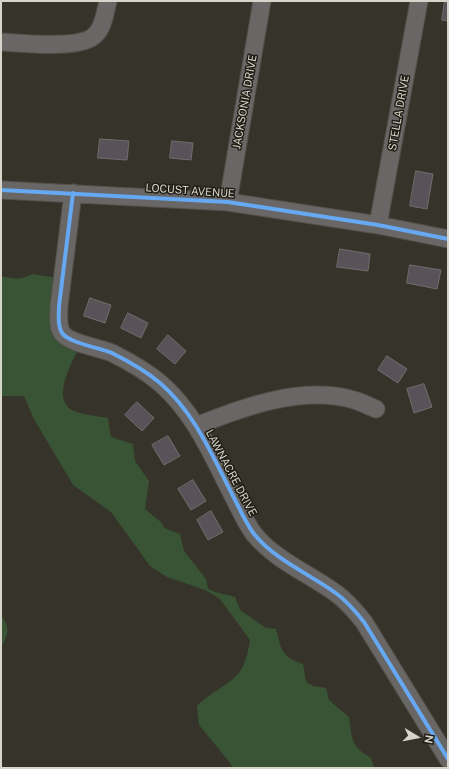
<!DOCTYPE html>
<html>
<head>
<meta charset="utf-8">
<style>
  body { margin:0 }
  #map { position:relative; width:449px; height:769px; overflow:hidden; background:#36342a; font-family:"Public Sans",sans-serif }
  canvas { display:block }
  .frame { position:absolute; inset:0; border:2px solid #d7d5ca; pointer-events:none }
  .north { position:absolute; left:397px; top:717px; width:40px; height:40px; -webkit-text-stroke:3px #201e16; paint-order:stroke; rotate:100deg; font-size:11px; font-weight:700; line-height:16px; text-align:center; color:#d7d5ca }
  .north::after { content:''; display:block; margin:auto; width:14px; height:18px; background:#d7d5ca; clip-path:polygon(50% 0,100% 100%,50% 72%,0 100%) }
</style>
</head>
<body>
<div id="map">
<canvas width="449" height="769"></canvas>
<div class="frame"></div>
<div class="north">N</div>
</div>
<script>
const ctx = document.querySelector('canvas').getContext('2d');
ctx.lineJoin = 'round';
function paint(path, color) { ctx.fillStyle = color; ctx.fill(path, 'evenodd'); }
function strokePath(path, color, width, dash) { ctx.strokeStyle = color; ctx.lineWidth = width; ctx.lineCap = dash ? 'butt' : 'round'; ctx.setLineDash(dash || []); ctx.stroke(path); }
function drawText(font, color, halo, rows, align = 'center') {
  ctx.font = font + ' "Public Sans",sans-serif'; ctx.lineWidth = 3; ctx.setLineDash([]); ctx.textBaseline = 'middle'; ctx.strokeStyle = halo; ctx.fillStyle = color; for (const [text, x, y, turn = 0] of rows) {
    ctx.save(); ctx.translate(x, y); ctx.rotate((+turn || 0) * Math.PI / 180); ctx.textAlign = isNaN(turn) ? turn : align; if (halo) ctx.strokeText(text, 0, 0); ctx.fillText(text, 0, 0); ctx.restore();
  }
}
const green = new Path2D(`
  M 32,274 L 59,278 L 57,312 L 80,346 C 72,362 50,400 74,411 C 84,415 98,416 108,418 L 111,437 L 133,444 L 135,461 L 149,481 L 145,509 L 162,523 L 164,528 L 180,534 L 184,551 L 206,579 L 208,589 L 215,592 L 235,597 L 240,610 L 266,628 L 276,629 C 281,649 281,657 303,664 L 306,682 L 313,686 L 326,688 L 329,700 L 349,717 C 352,740 351,746 371,758 L 374,768 L 232,768 L 231,764 L 199,725 L 197,706 C 209,693 229,685 239,673 C 246,663 248,651 250,640 L 220,599 L 205,590 L 167,577 L 150,566 L 111,512 L 73,485 L 34,419 L 24,396 L 1,396 L 1,276 C 13,279 22,280 32,274 Z
  M 1,614 C 9,627 10,634 1,647 Z`);
const building = new Path2D(`
  M 445,1 L 448,1 L 448,21 L 442,20 Z
  M 100,139 L 129,141 L 127,160 L 98,158 Z
  M 172,141 L 193,143 L 191,160 L 170,158 Z
  M 416,171 L 433,174 L 427,209 L 410,206 Z
  M 340,249 L 370,254 L 368,271 L 337,267 Z
  M 410,265 L 441,270 L 437,289 L 407,283 Z
  M 90,298 L 111,305 L 105,323 L 84,316 Z
  M 128,313 L 148,323 L 141,338 L 121,328 Z
  M 168,335 L 186,351 L 175,364 L 157,349 Z
  M 387,356 L 407,369 L 398,383 L 378,370 Z
  M 424,384 L 432,407 L 414,413 L 407,389 Z
  M 137,402 L 154,418 L 142,431 L 125,415 Z
  M 168,436 L 180,456 L 164,465 L 152,445 Z
  M 193,480 L 206,501 L 191,510 L 178,489 Z
  M 211,511 L 223,532 L 208,540 L 197,520 Z`);
const minor = new Path2D(`
  M 1,42 C 22,43 81,50 95,35 C 104,27 105,12 108,1
  M 1,190 L 228,202 L 378,225 L 448,239
  M 73,193 L 59,306 C 59,314 57,325 62,333 C 69,343 100,348 112,353 C 128,361 146,371 160,383 C 194,412 212,455 232,494 C 239,507 245,522 254,534 C 276,561 310,574 337,594 C 348,602 356,612 364,622 L 448,759
  M 228,202 L 262,1
  M 378,225 L 419,1
  M 196,426 C 243,407 303,385 354,400 C 361,402 369,406 376,409`);
const cycleway = new Path2D(`
  M 1,190 L 228,202 L 378,225 L 448,239
  M 73,193 L 59,306 C 59,314 57,325 62,333 C 69,343 100,348 112,353 C 128,361 146,371 160,383 C 194,412 212,455 232,494 C 239,507 245,522 254,534 C 276,561 310,574 337,594 C 348,602 356,612 364,622 L 448,759`);
const streetNames = [
  ["JACKSONIA DRIVE",245,102,-80],
  ["STELLA DRIVE",399,113,-80],
  ["LOCUST AVENUE",190,191,4],
  ["LAWNACRE DRIVE",231,473,62]
];
paint(green, '#385434');
paint(building, '#595359');
strokePath(building, '#706d6d', 1);
strokePath(minor, '#525048', 19);
strokePath(minor, '#696666', 17);
strokePath(cycleway, '#66a8f1', 4);
drawText('11px', '#d7d5ca', '#201e16', streetNames);
</script>
</body>
</html>
